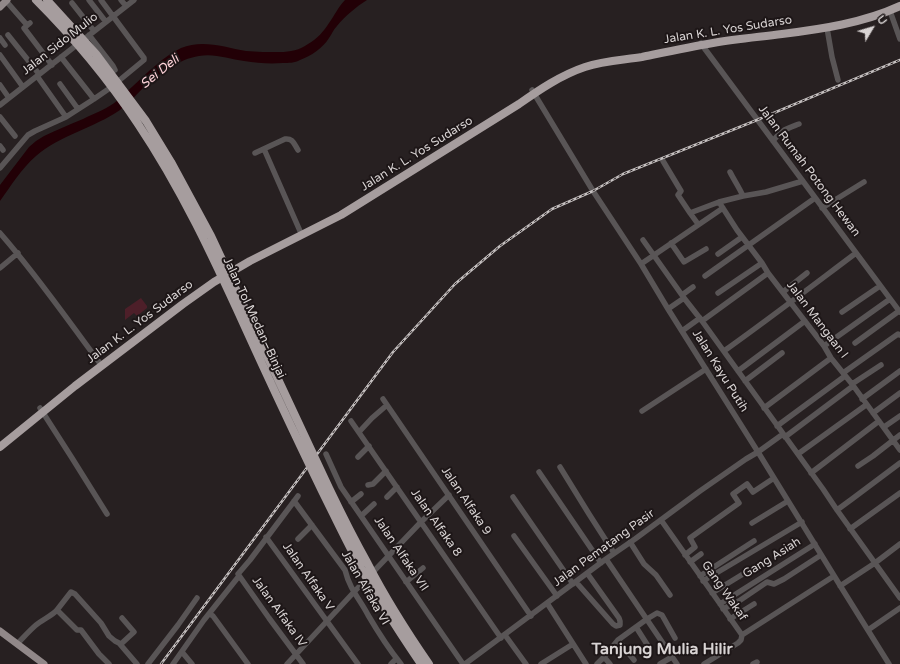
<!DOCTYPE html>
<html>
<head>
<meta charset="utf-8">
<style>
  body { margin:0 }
  #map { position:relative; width:900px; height:664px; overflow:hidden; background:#272021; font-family:"Varela Round",sans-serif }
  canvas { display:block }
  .north { position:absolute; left:852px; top:8px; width:40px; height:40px; -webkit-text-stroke:3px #1d1617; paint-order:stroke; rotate:52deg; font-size:11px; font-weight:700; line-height:16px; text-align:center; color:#d9d4d4 }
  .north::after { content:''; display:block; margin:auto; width:14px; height:18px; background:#d9d4d4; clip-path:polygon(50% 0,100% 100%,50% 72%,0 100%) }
</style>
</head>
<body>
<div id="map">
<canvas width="900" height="664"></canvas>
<div class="north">U</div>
</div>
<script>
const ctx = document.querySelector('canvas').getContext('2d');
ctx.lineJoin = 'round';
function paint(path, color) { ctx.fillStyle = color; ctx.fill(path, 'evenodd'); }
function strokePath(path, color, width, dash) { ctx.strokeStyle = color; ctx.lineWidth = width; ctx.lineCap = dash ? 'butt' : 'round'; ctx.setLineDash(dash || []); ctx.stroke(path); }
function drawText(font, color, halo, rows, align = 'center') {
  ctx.font = font + ' "Varela Round",sans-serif'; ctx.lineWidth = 4; ctx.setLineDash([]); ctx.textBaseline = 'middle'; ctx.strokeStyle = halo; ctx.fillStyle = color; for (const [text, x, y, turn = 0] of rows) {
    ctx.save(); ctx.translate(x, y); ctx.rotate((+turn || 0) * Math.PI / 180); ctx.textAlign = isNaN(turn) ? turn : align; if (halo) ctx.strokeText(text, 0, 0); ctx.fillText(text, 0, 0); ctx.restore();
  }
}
const green = new Path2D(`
  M 141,298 L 147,306 L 147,308 L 137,316 L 134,313 L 125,320 L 125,309 Z`);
const water = new Path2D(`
  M 345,0 L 367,0 C 356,7 345,16 337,26 C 333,30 332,34 329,38 C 323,48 311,56 300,60 C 295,63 288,63 283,63 C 269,64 257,63 244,61 C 229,59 214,53 199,56 C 179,59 159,74 144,87 C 136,95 129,103 120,110 C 94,128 60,135 36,156 C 21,169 11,186 0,201 L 0,185 L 29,147 L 36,141 L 44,136 C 57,130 70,124 83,119 C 95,113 107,109 118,100 C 124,96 128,90 133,86 C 147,73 164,56 181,48 C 202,39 225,47 246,51 C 257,52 268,52 280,52 C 290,52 300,50 308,44 C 317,39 324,31 329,23 C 335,15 338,7 345,0 Z`);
const minor = new Path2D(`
  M 89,0 L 106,22
  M 121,0 L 126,6
  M 6,1 L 27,25
  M 72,3 L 94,31
  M 890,11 L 900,39
  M 30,23 L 24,28 L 52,65
  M 827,28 L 832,57 L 838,80
  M 8,35 L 39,74
  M 89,35 L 113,66 L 115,70
  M 0,38 L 5,45
  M 701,43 L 702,45 L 900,312
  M 0,55 L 23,87
  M 61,57 L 94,99
  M 37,76 L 66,117
  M 60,84 L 78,109
  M 0,85 L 9,98
  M 532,90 L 593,191 L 641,264 L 668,309 L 758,452 L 841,587 L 889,664
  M 0,105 L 134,0
  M 0,117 L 15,136
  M 773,141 C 781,130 786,129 799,124
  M 0,146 L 3,150
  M 264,149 L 300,231
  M 255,153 L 285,139 C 293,138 294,144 298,150
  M 663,161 L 681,191 L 678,195 L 690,213 L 698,224
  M 0,168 L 28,135 L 35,131 L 66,117 L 94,99 L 110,88 L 144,60 L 144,58 L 101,0
  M 730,172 C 734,180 739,187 743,196
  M 719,202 L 737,230 L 762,263 L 768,273 L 824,346 L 831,358 L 852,384 L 900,450
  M 822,208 L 864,182
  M 690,213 L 719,202 L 743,196 L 766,192 L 803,181
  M 0,233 C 36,274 67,319 99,362
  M 643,240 L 684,298 L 702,321 L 823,489 L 837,510 L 900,598
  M 671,243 L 684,262 L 706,249
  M 718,254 L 742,237
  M 641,264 L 723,208
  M 0,268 L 18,253
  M 705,276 L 815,198
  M 783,292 L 807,273
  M 718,293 L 762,263
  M 682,295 L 693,287
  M 668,309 L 684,298
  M 842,312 L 880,286
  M 702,321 L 768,273
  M 682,331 L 700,318
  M 855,343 L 899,311
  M 824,346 L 890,299
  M 724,351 C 769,319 812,286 856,253
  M 738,371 L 805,321
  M 843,373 L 898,334 L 900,335
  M 745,381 L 782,353
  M 852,384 L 881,365
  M 383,399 L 531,616
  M 862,399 L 900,371
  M 40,408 L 72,458 L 107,514
  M 764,408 L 831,358
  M 642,411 L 706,369
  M 873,413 L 900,393
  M 351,421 L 501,638
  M 777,426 L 845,376
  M 884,427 L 900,416
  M 359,432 L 372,418 L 387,405
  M 785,437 L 853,386
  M 326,454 L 341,487 L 463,664
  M 798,454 L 866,405
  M 358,457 L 369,446
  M 858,466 L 873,456 L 900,435
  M 560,467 L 589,514 L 614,553
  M 539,472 L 601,563
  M 811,473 L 879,421
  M 368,485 L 373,484 L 386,471
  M 298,496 L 250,560 L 238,574 L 269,618 L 303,664
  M 387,497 L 397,487
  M 513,497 L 573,584
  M 294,501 L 345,570 C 350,590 359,598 368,615 C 378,632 388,648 401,664
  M 351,502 L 361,494
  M 837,510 L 852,499 L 900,463
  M 361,516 L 374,504
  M 661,520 L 742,635
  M 752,523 L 788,501
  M 850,529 L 900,493
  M 514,536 L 557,596
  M 266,537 L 358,664
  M 298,539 L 312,525
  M 630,542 L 644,564 L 656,575 L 670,595
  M 685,555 L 695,547 L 690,538 L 739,503 L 733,494 L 747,484 L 753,492 L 774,478
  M 606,559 L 677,664
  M 690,562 L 701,554
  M 700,576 L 754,541
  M 703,581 L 802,522
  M 406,582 L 423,568
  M 576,582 L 613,624 L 616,626 L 620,625 L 620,621 L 619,618 L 587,573
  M 840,586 L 875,563 L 900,544
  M 712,593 L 743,574
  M 547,603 L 586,664
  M 720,604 L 815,544
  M 723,609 L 739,601 L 767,582 L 774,584 L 784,579 L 821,555
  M 210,614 L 213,616 L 248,664
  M 730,619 L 754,604
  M 636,627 L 650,649
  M 868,630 L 900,608
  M 505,635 L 526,664
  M 742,635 L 834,576
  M 618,640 L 634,660
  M 17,644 C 23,638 29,631 36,625 C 42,620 53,615 57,610
  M 121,644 L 134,632 L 122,618
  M 182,652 L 192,664
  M 604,657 L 610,664
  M 109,664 L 99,654 L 81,630 L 77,630 L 57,610 L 71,592 L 75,594 L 101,623 L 109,636 L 115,641 L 119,643 L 137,664
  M 148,664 L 178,625 L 197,598
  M 173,664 L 204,620 L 239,576
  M 287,664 L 353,593 L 421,522 L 449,495
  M 391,664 L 396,659
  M 465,664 L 606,559 L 635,539 L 700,491 L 746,459 L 758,452 L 783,434
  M 541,664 L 573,644
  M 597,664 L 604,657 L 618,640 L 647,619 L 657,613 L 662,615 L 675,638
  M 660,664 L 672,657
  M 704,664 L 738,643 L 741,640 L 742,635
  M 753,664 L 757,662`);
const major = new Path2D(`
  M 0,7 L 7,0
  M 0,631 L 44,664`);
const highway = new Path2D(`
  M 0,447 L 75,386 L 183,304 L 214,282 L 250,261 L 341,215 L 519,104 C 539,90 561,75 585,67 C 603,61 623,60 642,57 C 666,52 689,47 713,43 C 736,39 759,37 782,34 C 822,29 863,23 900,6`);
const rail = new Path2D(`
  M 161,664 L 393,352 L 455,284 L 500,246 L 552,209 L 593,191 L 623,174 L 757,120 L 900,60`);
const highwayBridge = new Path2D(`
  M 36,0 C 74,38 108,79 138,124 C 181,188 213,257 245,327 C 270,382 296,437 322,491 C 335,517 347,543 361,568 C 379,601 400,633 421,664
  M 47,0 L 96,54 L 146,121 L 171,162 L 211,236 L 329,488 C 341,513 354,539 368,564 C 386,599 407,632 429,664`);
const streetNames = [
  ["Jalan K. L. Yos Sudarso",728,30,-9],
  ["Jalan Sido Mulio",60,44,-38],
  ["Jalan K. L. Yos Sudarso",417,154,-32],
  ["Jalan Rumah Potong Hewan",809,171,53],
  ["Jalan Tol Medan–Binjai",254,318,65],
  ["Jalan Mangaan I",817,320,53],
  ["Jalan K. L. Yos Sudarso",140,322,-37],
  ["Jalan Kayu Putih",720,371,58],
  ["Jalan Alfaka 9",466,501,56],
  ["Jalan Alfaka 8",436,523,55],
  ["Jalan Pematang Pasir",604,548,-36],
  ["Jalan Alfaka VII",401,554,56],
  ["Gang Asiah",772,558,-32],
  ["Jalan Alfaka V",308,577,55],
  ["Jalan Alfaka VI",365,588,60],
  ["Gang Wakaf",724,591,55],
  ["Jalan Alfaka IV",279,612,54]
];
const waterNames = [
  ["Sei Deli",160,72,-39]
];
const districtNames = [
  ["Tanjung Mulia Hilir",662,650]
];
paint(green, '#4d1f29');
paint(water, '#220006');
strokePath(minor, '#595556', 5.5);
strokePath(major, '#918889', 7);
strokePath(highway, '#a69d9e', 8);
strokePath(rail, '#c5c0c0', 2.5);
strokePath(rail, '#1d1617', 1, [3]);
strokePath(highwayBridge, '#a69d9e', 8);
drawText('12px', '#d9d4d4', '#1d1617', streetNames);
drawText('italic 13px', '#fdd2d8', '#1d1617', waterNames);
drawText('bold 16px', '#d9d4d4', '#1d1617', districtNames);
</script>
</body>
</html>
